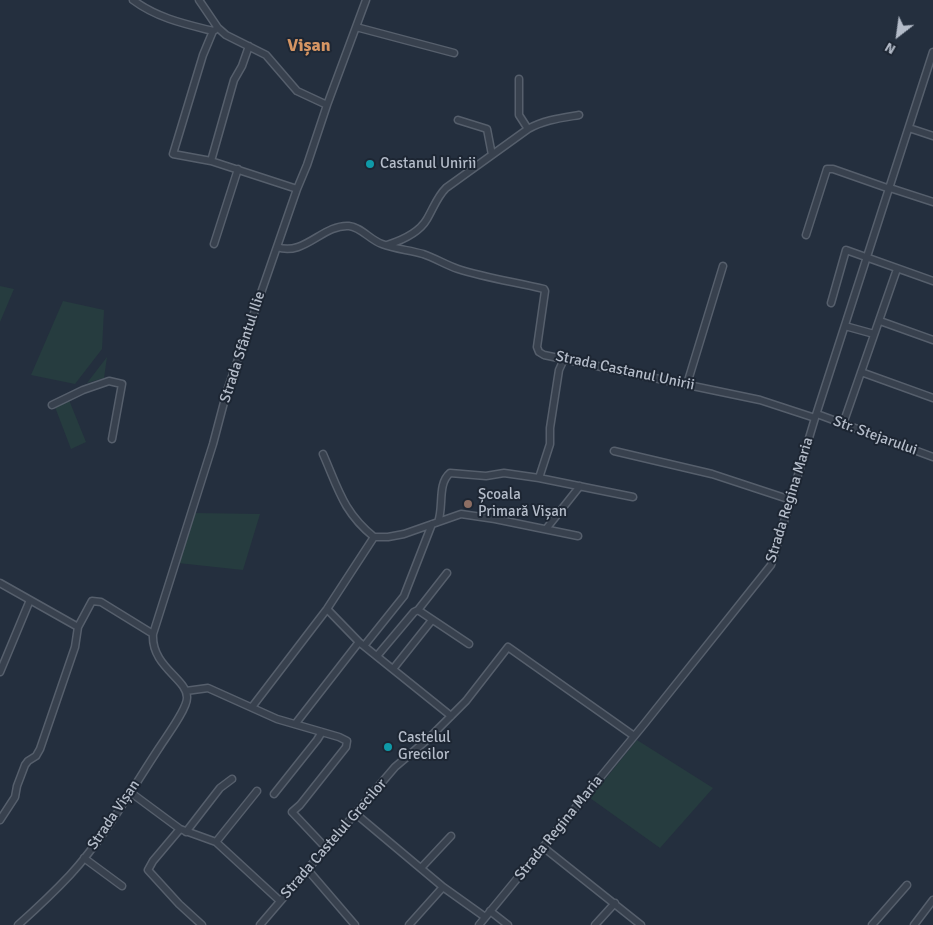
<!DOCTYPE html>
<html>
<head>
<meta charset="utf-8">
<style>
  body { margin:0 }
  #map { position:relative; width:933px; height:925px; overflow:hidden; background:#242f3e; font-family:Signika,sans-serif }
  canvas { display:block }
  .north { position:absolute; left:873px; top:10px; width:50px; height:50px; -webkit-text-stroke:4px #1d2633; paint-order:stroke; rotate:210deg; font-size:14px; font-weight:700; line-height:20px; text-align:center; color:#b4bcc9 }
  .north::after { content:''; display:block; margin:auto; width:18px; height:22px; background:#b4bcc9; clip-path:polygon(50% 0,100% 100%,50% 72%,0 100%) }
</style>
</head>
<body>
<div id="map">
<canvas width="933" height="925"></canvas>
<div class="north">N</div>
</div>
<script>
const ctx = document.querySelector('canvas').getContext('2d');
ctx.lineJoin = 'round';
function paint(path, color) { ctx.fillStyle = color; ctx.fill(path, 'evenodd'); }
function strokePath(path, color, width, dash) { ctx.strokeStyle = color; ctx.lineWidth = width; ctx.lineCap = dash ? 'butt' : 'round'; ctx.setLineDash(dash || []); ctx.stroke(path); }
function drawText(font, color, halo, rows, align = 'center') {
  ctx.font = font + ' Signika,sans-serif'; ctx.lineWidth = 4; ctx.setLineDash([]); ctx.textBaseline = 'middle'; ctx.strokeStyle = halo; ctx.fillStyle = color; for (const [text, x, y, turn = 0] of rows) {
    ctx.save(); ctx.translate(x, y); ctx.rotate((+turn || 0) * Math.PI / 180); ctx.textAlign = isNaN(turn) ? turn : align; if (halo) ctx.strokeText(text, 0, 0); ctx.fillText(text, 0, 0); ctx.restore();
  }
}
const green = new Path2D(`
  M 0,286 L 14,289 L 0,322 Z
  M 63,301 L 104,310 L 102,349 L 75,384 L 31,375 Z
  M 107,357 L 104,378 L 87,383 Z
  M 69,400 L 86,442 L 71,449 L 55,407 Z
  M 194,513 L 260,514 L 243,570 L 178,563 Z
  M 637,740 L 713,788 L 660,848 L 590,798 Z`);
const minor = new Path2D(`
  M 133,0 C 157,18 185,24 213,31 L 215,30
  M 199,0 L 218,28 L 226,35 L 266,55 L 297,91 L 327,105
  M 356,27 L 454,53
  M 213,31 L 203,55 L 173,154 L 211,161 L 297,189
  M 519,79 L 519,115 L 528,129 C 544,120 561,118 579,115
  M 458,120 L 487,129 L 492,155
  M 909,128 L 933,136
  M 211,161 L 234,80 L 242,66 L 249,46
  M 890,188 L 933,202
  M 806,235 L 827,169 L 833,169 L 890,189
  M 214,244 L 238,169
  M 387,245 C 403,240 419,233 427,219 C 434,207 437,197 446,188 L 528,129
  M 277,247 C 304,257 323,224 349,226 C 361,227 370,240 382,244 C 395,249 409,250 423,254 C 435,258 446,265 458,269 C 486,278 515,282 544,289 L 545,291 L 537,347 L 539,352 L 544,355 L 760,400 L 815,418
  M 831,303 L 846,250 L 933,281
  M 880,321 L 933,340
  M 845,326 L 874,334
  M 861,372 L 933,398
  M 687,384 L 723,266
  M 52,405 L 83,390 L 109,381 L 122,384 L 112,439
  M 817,414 L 933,457
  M 843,424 L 897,269
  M 614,451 L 712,474 L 791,500
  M 323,454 C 338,488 343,512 374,537 L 388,537 L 404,534 L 461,514 L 495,519 L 578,536
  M 539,478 L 550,444 L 550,428 L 559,370 L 564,359
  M 438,522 C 444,507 437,484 450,473 L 486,476 L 504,473 L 539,478 L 633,497
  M 546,529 L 580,486
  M 0,583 L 78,627
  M 327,609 L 359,642 L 451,716
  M 418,610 L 447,573
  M 364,646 L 404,596 L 432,524
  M 377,656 L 414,612 L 418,610 L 469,644
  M 393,669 L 432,620
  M 0,672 L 30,600
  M 186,691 L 208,688 L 277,719 L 339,737 L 347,741 L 346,747 L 300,805 L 292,812 L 326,848
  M 252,707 L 327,609 L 374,537
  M 296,723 L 359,642
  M 130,792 L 180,829 L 216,842 L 280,901
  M 274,794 L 317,740 L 322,732
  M 356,814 L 443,887
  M 0,820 L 15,797 L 17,786 L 25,765 L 28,761 L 36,756 L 40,749 L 75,647 L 78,627 L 92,601 L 101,602 L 153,634
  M 180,829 L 153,861 L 148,870 L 179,904 L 202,925
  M 186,832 L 220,788 L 232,779
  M 216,842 L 257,791
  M 543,847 L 641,925
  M 84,858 L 122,886
  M 421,868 L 451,836
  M 307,869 L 355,925
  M 490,911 L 508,925
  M 18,925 C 36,909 54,892 70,875 C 104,838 132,789 159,748 C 166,737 187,709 187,698 C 188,679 151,667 153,634 L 213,444 L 227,391 L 297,189 L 307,165 L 327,105 L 366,0
  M 260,925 L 395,767 L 428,739 L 466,701 L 508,647 L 634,736
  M 409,925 L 443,887 L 485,917
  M 479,925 L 645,723 L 771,565 L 815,418 L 933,52
  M 595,925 L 615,903
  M 872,925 L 907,885
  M 914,925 L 933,900`);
const markers = [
  [370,164,5,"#0f9aa8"],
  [468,504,5,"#8d6e63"],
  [388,747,5,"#0f9aa8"]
];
const poiNames = [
  ["Castanul Unirii",380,164],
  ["Școala",478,495],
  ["Primară Vișan",478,512],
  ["Castelul",398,738],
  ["Grecilor",398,755]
];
const streetNames = [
  ["Strada Sfântul Ilie",243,347,-72],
  ["Strada Castanul Unirii",625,371,12],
  ["Str. Stejarului",875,436,20],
  ["Strada Regina Maria",790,500,-73],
  ["Strada Vișan",114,815,-56],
  ["Strada Regina Maria",559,828,-51],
  ["Strada Castelul Grecilor",334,839,-49]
];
const quarterNames = [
  ["Vișan",309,46]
];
paint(green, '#263c3f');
strokePath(minor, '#565f6c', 9);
strokePath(minor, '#38414e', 6);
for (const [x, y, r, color] of markers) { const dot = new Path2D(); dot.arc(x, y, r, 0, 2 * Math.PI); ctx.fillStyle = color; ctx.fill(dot); strokePath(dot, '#1d2633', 2); }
drawText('15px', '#b4bcc9', '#1d2633', poiNames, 'left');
drawText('15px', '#b4bcc9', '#1d2633', streetNames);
drawText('bold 18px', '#d59563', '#1d2633', quarterNames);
</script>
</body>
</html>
